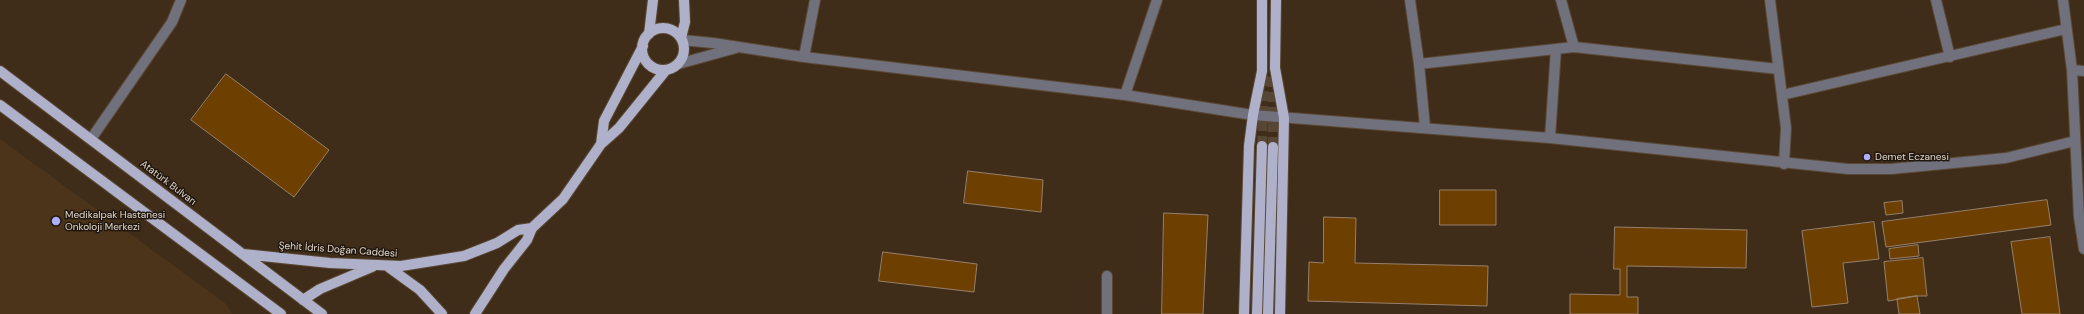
<!DOCTYPE html>
<html>
<head>
<meta charset="utf-8">
<style>
  body { margin:0 }
  canvas { display:block; background:#402d19 }
</style>
</head>
<body>
<canvas width="2084" height="314"></canvas>
<script>
const ctx = document.querySelector('canvas').getContext('2d');
ctx.lineJoin = 'round';
function paint(path, color) { ctx.fillStyle = color; ctx.fill(path, 'evenodd'); }
function strokePath(path, color, width, dash) { ctx.strokeStyle = color; ctx.lineWidth = width; ctx.lineCap = dash ? 'butt' : 'round'; ctx.setLineDash(dash || []); ctx.stroke(path); }
function drawText(font, color, halo, rows, align = 'center') {
  ctx.font = font + ' "DM Sans",sans-serif'; ctx.lineWidth = 3; ctx.setLineDash([]); ctx.textBaseline = 'middle'; ctx.strokeStyle = halo; ctx.fillStyle = color; for (const [text, x, y, turn = 0] of rows) {
    ctx.save(); ctx.translate(x, y); ctx.rotate((+turn || 0) * Math.PI / 180); ctx.textAlign = isNaN(turn) ? turn : align; if (halo) ctx.strokeText(text, 0, 0); ctx.fillText(text, 0, 0); ctx.restore();
  }
}
const built = new Path2D(`
  M 0,139 L 226,304 L 232,314 L 0,314 Z`);
const building = new Path2D(`
  M 226,74 L 329,150 L 294,197 L 191,120 Z
  M 968,171 L 1043,180 L 1041,212 L 964,203 Z
  M 1440,190 L 1496,190 L 1496,225 L 1440,225 Z
  M 2047,200 L 2051,225 L 1886,247 L 1882,222 Z
  M 1902,201 L 1903,213 L 1886,215 L 1884,203 Z
  M 1164,213 L 1208,215 L 1203,314 L 1162,314 Z
  M 1324,217 L 1356,218 L 1355,263 L 1488,266 L 1487,306 L 1308,301 L 1309,262 L 1323,263 Z
  M 1874,222 L 1879,259 L 1843,263 L 1848,303 L 1812,307 L 1802,231 Z
  M 1615,227 L 1747,230 L 1746,268 L 1627,266 L 1627,297 L 1638,297 L 1638,314 L 1570,314 L 1570,294 L 1620,295 L 1620,269 L 1614,269 Z
  M 2050,237 L 2060,314 L 2022,314 L 2011,242 Z
  M 1918,245 L 1919,256 L 1890,259 L 1889,249 Z
  M 883,252 L 977,264 L 974,292 L 879,281 Z
  M 1923,258 L 1927,296 L 1917,296 L 1888,301 L 1884,262 Z
  M 1917,296 L 1920,314 L 1899,314 L 1897,299 Z`);
const majorTunnel = new Path2D(`
  M 1262,146 L 1264,76
  M 1273,147 L 1273,73`);
const minor = new Path2D(`
  M 1410,0 L 1419,64 L 1425,127
  M 1561,0 L 1574,47
  M 1770,0 L 1786,128 L 1784,164
  M 1936,0 L 1950,57
  M 2063,0 L 2072,70 L 2079,217 L 2084,249
  M 682,40 L 713,43 L 804,57 L 1125,95 L 1253,115 L 1550,138 L 1848,169 L 1891,169 L 2006,158 L 2075,141
  M 804,57 L 815,0
  M 678,64 L 736,48
  M 1419,64 L 1574,47 L 1778,69
  M 2072,70 L 2084,71
  M 1125,95 L 1157,0
  M 1782,95 L 2066,29
  M 1550,138 L 1556,49
  M 91,139 L 172,22 L 181,0
  M 1107,314 L 1107,276`);
const major = new Path2D(`
  M 1276,0 L 1275,68 L 1284,118 L 1280,314
  M642 49a21 21 0 1 1 42 0a21 21 0 1 1-42 0Z
  M 649,34 L 653,0
  M 681,38 L 685,22 L 684,0
  M 0,71 L 322,314
  M 0,105 L 281,314
  M 601,144 L 604,121 L 643,46
  M 243,254 L 330,263 L 401,266 L 464,256 L 497,243 L 518,230 L 532,228 L 563,199 L 601,144 L 619,128 L 666,70
  M 387,266 L 420,290 L 442,314
  M 303,300 L 320,289 L 372,267
  M 475,314 L 504,269 L 527,240 L 532,228
  M 1244,314 L 1249,146 L 1253,115 L 1262,71 L 1262,0
  M 1257,314 L 1262,146
  M 1268,314 L 1273,147`);
const markers = [
  [1867,157,4,"#adaffb"],
  [56,221,5,"#adaffb"]
];
const poiNames = [
  ["Demet Eczanesi",1875,157],
  ["Medikalpak Hastanesi",65,215],
  ["Onkoloji Merkezi",65,227]
];
const streetNames = [
  ["Atatürk Bulvarı",168,183,37],
  ["Şehit İdris Doğan Caddesi",338,250,4]
];
paint(built, '#4c341b');
paint(building, '#6d3f01');
strokePath(building, '#967f6a', 1);
strokePath(majorTunnel, '#584634', 10, [10, 5]);
strokePath(minor, '#5a4835', 12);
strokePath(major, '#5a4835', 12);
strokePath(minor, '#70717d', 10);
strokePath(major, '#afb0ca', 10);
for (const [x, y, r, color] of markers) { const dot = new Path2D(); dot.arc(x, y, r, 0, 2 * Math.PI); ctx.fillStyle = color; ctx.fill(dot); strokePath(dot, '#20170f', 1.5); }
drawText('10px', '#e3d6cb', '#20170f', poiNames, 'left');
drawText('10px', '#e3d6cb', '#20170f', streetNames);
</script>
</body>
</html>
